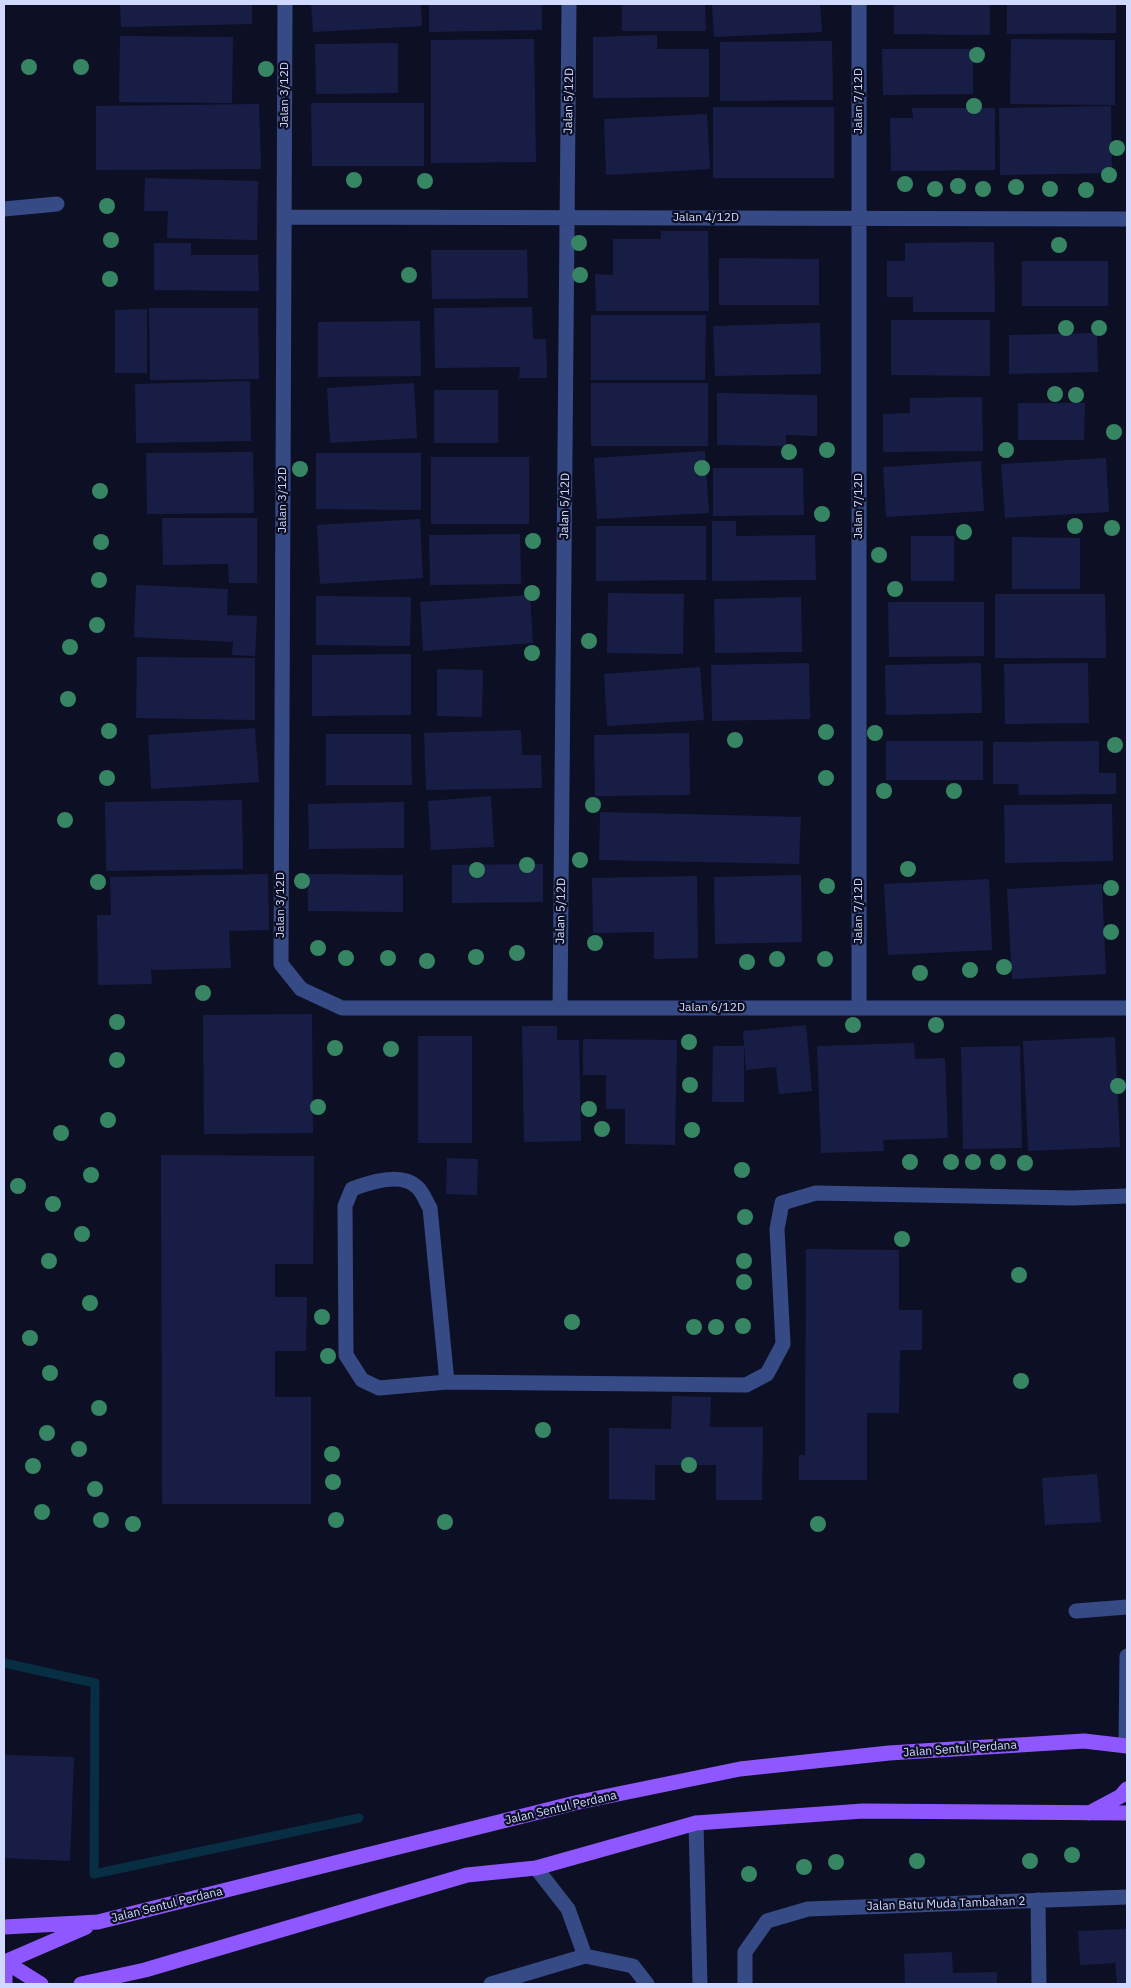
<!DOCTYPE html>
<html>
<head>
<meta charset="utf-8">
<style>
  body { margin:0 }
  #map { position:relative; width:1131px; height:1988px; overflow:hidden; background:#0d1024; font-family:"IBM Plex Sans",sans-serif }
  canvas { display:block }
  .frame { position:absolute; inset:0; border:5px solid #d0d9ff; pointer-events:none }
</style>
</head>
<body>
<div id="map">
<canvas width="1131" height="1988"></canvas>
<div class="frame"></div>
</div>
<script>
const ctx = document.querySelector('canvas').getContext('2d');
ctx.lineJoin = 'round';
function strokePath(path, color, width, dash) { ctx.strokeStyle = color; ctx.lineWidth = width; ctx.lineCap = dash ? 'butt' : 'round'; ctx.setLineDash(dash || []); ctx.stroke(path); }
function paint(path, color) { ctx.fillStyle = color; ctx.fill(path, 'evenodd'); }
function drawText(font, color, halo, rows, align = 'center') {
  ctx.font = font + ' "IBM Plex Sans",sans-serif'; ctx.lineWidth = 4.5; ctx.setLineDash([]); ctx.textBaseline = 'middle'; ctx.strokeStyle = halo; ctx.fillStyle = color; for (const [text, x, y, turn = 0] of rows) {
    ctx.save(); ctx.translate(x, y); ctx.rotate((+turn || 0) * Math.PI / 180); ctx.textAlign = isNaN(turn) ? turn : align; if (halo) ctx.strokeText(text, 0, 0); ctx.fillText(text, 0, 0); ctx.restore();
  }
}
const stream = new Path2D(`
  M 4,1663 L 95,1683 L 94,1874 L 359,1818`);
const building = new Path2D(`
  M 120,4 L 252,4 L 252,24 L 121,27 Z
  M 311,4 L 421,4 L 422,26 L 313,32 Z
  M 429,4 L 542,4 L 542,30 L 429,32 Z
  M 622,4 L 705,4 L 706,31 L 622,31 Z
  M 712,4 L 820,4 L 822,32 L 714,37 Z
  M 894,4 L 990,4 L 990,35 L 894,34 Z
  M 1007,4 L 1116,4 L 1116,33 L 1007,34 Z
  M 657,35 L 657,49 L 709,49 L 709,97 L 593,98 L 593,37 Z
  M 120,36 L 233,37 L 232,103 L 119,102 Z
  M 534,39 L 536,162 L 431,163 L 431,40 Z
  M 1011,39 L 1115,40 L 1115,105 L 1010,104 Z
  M 832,41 L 833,100 L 720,101 L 720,42 Z
  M 398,43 L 398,93 L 316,94 L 315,44 Z
  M 882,49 L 973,49 L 973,94 L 883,95 Z
  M 311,103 L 424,103 L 424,166 L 312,166 Z
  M 259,104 L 261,169 L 96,170 L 96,106 Z
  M 1111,106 L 1112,173 L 1000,175 L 999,108 Z
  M 713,107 L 834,107 L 834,178 L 713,178 Z
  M 912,108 L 995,108 L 995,170 L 891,171 L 890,118 L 913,118 Z
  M 707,114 L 710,169 L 606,175 L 604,119 Z
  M 145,178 L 258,181 L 257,240 L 167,238 L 168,211 L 144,211 Z
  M 661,231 L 708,231 L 709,311 L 596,311 L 595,274 L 613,275 L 613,239 L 661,239 Z
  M 994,242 L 995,312 L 913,312 L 913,297 L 887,297 L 887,261 L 905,261 L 905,243 Z
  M 154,243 L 191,243 L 191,255 L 258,255 L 259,291 L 154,290 Z
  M 431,250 L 527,250 L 528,298 L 432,299 Z
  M 719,258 L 819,259 L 819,305 L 719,305 Z
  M 1022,261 L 1108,261 L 1108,306 L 1022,306 Z
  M 532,307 L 533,339 L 546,339 L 547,378 L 519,378 L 520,367 L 435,368 L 434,308 Z
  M 149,308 L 258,308 L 259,379 L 150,380 Z
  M 147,309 L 147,373 L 115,373 L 115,310 Z
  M 591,315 L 706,315 L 705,380 L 591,380 Z
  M 891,320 L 990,320 L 990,376 L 891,375 Z
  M 420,321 L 421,376 L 318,377 L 318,322 Z
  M 820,323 L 821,374 L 715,376 L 713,326 Z
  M 1097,333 L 1098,372 L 1009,374 L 1009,335 Z
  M 250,381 L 251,441 L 136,443 L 135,384 Z
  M 414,383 L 417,438 L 330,443 L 327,388 Z
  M 591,383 L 708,383 L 708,446 L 591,446 Z
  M 434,390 L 498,390 L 498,443 L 434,443 Z
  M 717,393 L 817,395 L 817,436 L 786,435 L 786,446 L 717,445 Z
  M 982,397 L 983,451 L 883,452 L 883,414 L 910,413 L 910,398 Z
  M 1018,403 L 1085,403 L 1084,440 L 1018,440 Z
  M 705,451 L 709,513 L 597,519 L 594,458 Z
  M 253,452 L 254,513 L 147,514 L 146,453 Z
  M 316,453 L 421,453 L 421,510 L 316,509 Z
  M 431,457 L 529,457 L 529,524 L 431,524 Z
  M 1106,458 L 1109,512 L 1005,518 L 1001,464 Z
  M 981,461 L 984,511 L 886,517 L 883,467 Z
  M 713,468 L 803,468 L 804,515 L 713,516 Z
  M 162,518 L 257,518 L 257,583 L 229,583 L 228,564 L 163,565 Z
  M 420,519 L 423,578 L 320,584 L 317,525 Z
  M 712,521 L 736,521 L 736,536 L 815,535 L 816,580 L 712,581 Z
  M 596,526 L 706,526 L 706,580 L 596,581 Z
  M 520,534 L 521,584 L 430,585 L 429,535 Z
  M 911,536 L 954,536 L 954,581 L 911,581 Z
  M 1012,537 L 1080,538 L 1080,589 L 1012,589 Z
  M 136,585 L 228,589 L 227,615 L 257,616 L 255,656 L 232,655 L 233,642 L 134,637 Z
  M 608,593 L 684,594 L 683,654 L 607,653 Z
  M 995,594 L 1105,594 L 1106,658 L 995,658 Z
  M 530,595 L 533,643 L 423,651 L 420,602 Z
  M 316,596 L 411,597 L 410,646 L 316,645 Z
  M 801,597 L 802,652 L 715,653 L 714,599 Z
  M 888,602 L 984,602 L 984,656 L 889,657 Z
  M 411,654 L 411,715 L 312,716 L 312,655 Z
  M 137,657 L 255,658 L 255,720 L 136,718 Z
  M 809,663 L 810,719 L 712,721 L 711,665 Z
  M 981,663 L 982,713 L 886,715 L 885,665 Z
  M 1088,663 L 1089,723 L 1005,724 L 1004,664 Z
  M 700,667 L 704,720 L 607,726 L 604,674 Z
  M 437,669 L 483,670 L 482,717 L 437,716 Z
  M 255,728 L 259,782 L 151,789 L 148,735 Z
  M 521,730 L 522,755 L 541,755 L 542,788 L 426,790 L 424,733 Z
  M 689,733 L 690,795 L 595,796 L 594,735 Z
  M 326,734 L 411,734 L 412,785 L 326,785 Z
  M 886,741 L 983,741 L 983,780 L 886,780 Z
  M 1099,741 L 1099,773 L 1116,773 L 1116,794 L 1019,795 L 1018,784 L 993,784 L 993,742 Z
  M 491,796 L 494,847 L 431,850 L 428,801 Z
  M 242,800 L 243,869 L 106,871 L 105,802 Z
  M 404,802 L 404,848 L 309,849 L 308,804 Z
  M 1112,804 L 1113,861 L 1005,863 L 1004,805 Z
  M 600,812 L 801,817 L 799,864 L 599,860 Z
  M 543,864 L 543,902 L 452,903 L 452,865 Z
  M 268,874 L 269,930 L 229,931 L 231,968 L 151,970 L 152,984 L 98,985 L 97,915 L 111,915 L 110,877 Z
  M 308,874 L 403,875 L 403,912 L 308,911 Z
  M 801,875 L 802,942 L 715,944 L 714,877 Z
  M 697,876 L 698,958 L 654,959 L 654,932 L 593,933 L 592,878 Z
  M 989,879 L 992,950 L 888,955 L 884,884 Z
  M 1102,884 L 1106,974 L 1012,979 L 1007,889 Z
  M 312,1014 L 313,1133 L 204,1134 L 203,1015 Z
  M 806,1025 L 812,1091 L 779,1094 L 776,1067 L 746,1070 L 743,1031 Z
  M 522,1026 L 557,1026 L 557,1040 L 579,1040 L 581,1141 L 524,1142 Z
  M 418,1036 L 472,1036 L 472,1143 L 418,1143 Z
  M 1115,1037 L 1120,1147 L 1028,1151 L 1023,1041 Z
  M 583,1039 L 677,1040 L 675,1145 L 625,1144 L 625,1109 L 606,1109 L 606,1075 L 583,1075 Z
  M 914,1043 L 915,1059 L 945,1058 L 948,1138 L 883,1140 L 884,1151 L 821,1153 L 817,1046 Z
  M 713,1046 L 744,1046 L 744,1102 L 712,1102 Z
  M 1020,1046 L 1022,1148 L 963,1149 L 961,1047 Z
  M 161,1155 L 314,1156 L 313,1264 L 275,1264 L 275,1297 L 307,1297 L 306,1351 L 275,1351 L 275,1397 L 311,1397 L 311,1504 L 162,1504 Z
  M 447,1158 L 478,1159 L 477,1195 L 446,1194 Z
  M 806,1249 L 899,1250 L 899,1310 L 922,1310 L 922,1350 L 900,1350 L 899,1413 L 867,1413 L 867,1480 L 799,1480 L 799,1455 L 805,1455 Z
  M 672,1396 L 711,1397 L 710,1427 L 763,1427 L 762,1500 L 716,1500 L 716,1465 L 655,1465 L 655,1500 L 609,1499 L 609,1428 L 671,1429 Z
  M 1097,1474 L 1101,1522 L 1045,1525 L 1042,1478 Z
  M 4,1755 L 74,1757 L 70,1861 L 4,1858 Z
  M 1127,1929 L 1127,1984 L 1117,1984 L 1115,1963 L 1080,1965 L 1078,1931 Z
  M 952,1952 L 953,1973 L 997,1972 L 997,1984 L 905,1984 L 904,1954 Z`);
const minor = new Path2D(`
  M 285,4 L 281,964 L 301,989 L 342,1008 L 1127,1008
  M 4,209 L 57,204
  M 284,217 L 1127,219
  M 560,1008 L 569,4
  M 859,1008 L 859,4
  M 447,1382 L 430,1208 C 426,1202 423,1192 417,1187 C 402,1172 370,1182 352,1189 L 345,1206 L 346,1355 L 362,1380 L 379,1388 L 447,1382 L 746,1385 L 767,1374 L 783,1344 L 777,1229 L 782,1203 L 816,1193 L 1072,1198 L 1127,1196
  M 1076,1611 L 1127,1607
  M 1126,1746 L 1127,1656
  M 696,1823 L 700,1984
  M 536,1868 L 568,1909 L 585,1956
  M 1038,1900 L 1039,1984
  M 491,1984 L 585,1956 L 633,1966 L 647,1984
  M 745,1984 L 745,1952 L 767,1921 L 808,1909 L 1127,1897`);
const major = new Path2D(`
  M 1089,1813 L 1121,1796 L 1127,1789
  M 4,1927 L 98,1922 L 579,1802 L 740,1769 L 889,1753 L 1084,1741 L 1127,1746
  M 4,1961 L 41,1984
  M 5,1962 L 86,1927
  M 5,1962 L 5,1984
  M 81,1984 L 145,1970 L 467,1875 L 536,1868 L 696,1823 L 863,1811 L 1127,1813`);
const trees = [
  [977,55],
  [29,67],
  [81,67],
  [266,69],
  [974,106],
  [1117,148],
  [1109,175],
  [354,180],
  [425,181],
  [905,184],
  [958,186],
  [1016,187],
  [935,189],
  [983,189],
  [1050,189],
  [1086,190],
  [107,206],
  [111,240],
  [579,243],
  [1059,245],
  [409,275],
  [580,275],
  [110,279],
  [1066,328],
  [1099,328],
  [1055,394],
  [1076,395],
  [1114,432],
  [827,450],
  [1006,450],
  [789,452],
  [702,468],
  [300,469],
  [100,491],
  [822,514],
  [1075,526],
  [1112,528],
  [964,532],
  [533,541],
  [101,542],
  [879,555],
  [99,580],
  [895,589],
  [532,593],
  [97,625],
  [589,641],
  [70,647],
  [532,653],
  [68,699],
  [109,731],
  [826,732],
  [875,733],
  [735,740],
  [1115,745],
  [107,778],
  [826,778],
  [884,791],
  [954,791],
  [593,805],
  [65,820],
  [580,860],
  [527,865],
  [908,869],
  [477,870],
  [302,881],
  [98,882],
  [827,886],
  [1111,888],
  [1111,932],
  [595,943],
  [318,948],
  [517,953],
  [476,957],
  [346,958],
  [388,958],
  [777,959],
  [825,959],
  [427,961],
  [747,962],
  [1004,967],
  [970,970],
  [920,973],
  [203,993],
  [117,1022],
  [853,1025],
  [936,1025],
  [689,1042],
  [335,1048],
  [391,1049],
  [117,1060],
  [690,1085],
  [1118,1086],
  [318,1107],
  [589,1109],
  [108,1120],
  [602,1129],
  [692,1130],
  [61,1133],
  [910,1162],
  [951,1162],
  [973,1162],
  [998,1162],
  [1025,1163],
  [742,1170],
  [91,1175],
  [18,1186],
  [53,1204],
  [745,1217],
  [82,1234],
  [902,1239],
  [49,1261],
  [744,1261],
  [1019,1275],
  [744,1282],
  [90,1303],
  [322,1317],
  [572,1322],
  [743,1326],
  [694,1327],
  [716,1327],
  [30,1338],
  [328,1356],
  [50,1373],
  [1021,1381],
  [99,1408],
  [543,1430],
  [47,1433],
  [79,1449],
  [332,1454],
  [689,1465],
  [33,1466],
  [333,1482],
  [95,1489],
  [42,1512],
  [101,1520],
  [336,1520],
  [445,1522],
  [133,1524],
  [818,1524],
  [1072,1855],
  [917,1861],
  [1030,1861],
  [836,1862],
  [804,1867],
  [749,1874]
];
const streetNames = [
  ["Jalan 3/12D",285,95,-90],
  ["Jalan 5/12D",569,101,-89],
  ["Jalan 7/12D",859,101,-90],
  ["Jalan 4/12D",706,218],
  ["Jalan 3/12D",283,500,-90],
  ["Jalan 5/12D",565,506,-89],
  ["Jalan 7/12D",859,506,-90],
  ["Jalan 3/12D",281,905,-90],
  ["Jalan 5/12D",561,911,-89],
  ["Jalan 7/12D",859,911,-90],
  ["Jalan 6/12D",712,1008],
  ["Jalan Sentul Perdana",960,1749,-4],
  ["Jalan Sentul Perdana",561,1808,-13],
  ["Jalan Batu Muda Tambahan 2",946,1904,-2],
  ["Jalan Sentul Perdana",167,1905,-14]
];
strokePath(stream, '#072e43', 9);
paint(building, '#181d46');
strokePath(minor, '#364a85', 15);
strokePath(major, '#8f57ff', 15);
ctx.fillStyle = '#368563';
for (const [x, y] of trees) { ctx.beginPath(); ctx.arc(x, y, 8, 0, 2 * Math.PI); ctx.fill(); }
drawText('12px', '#d0d9ff', '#0d1024', streetNames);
</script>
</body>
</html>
